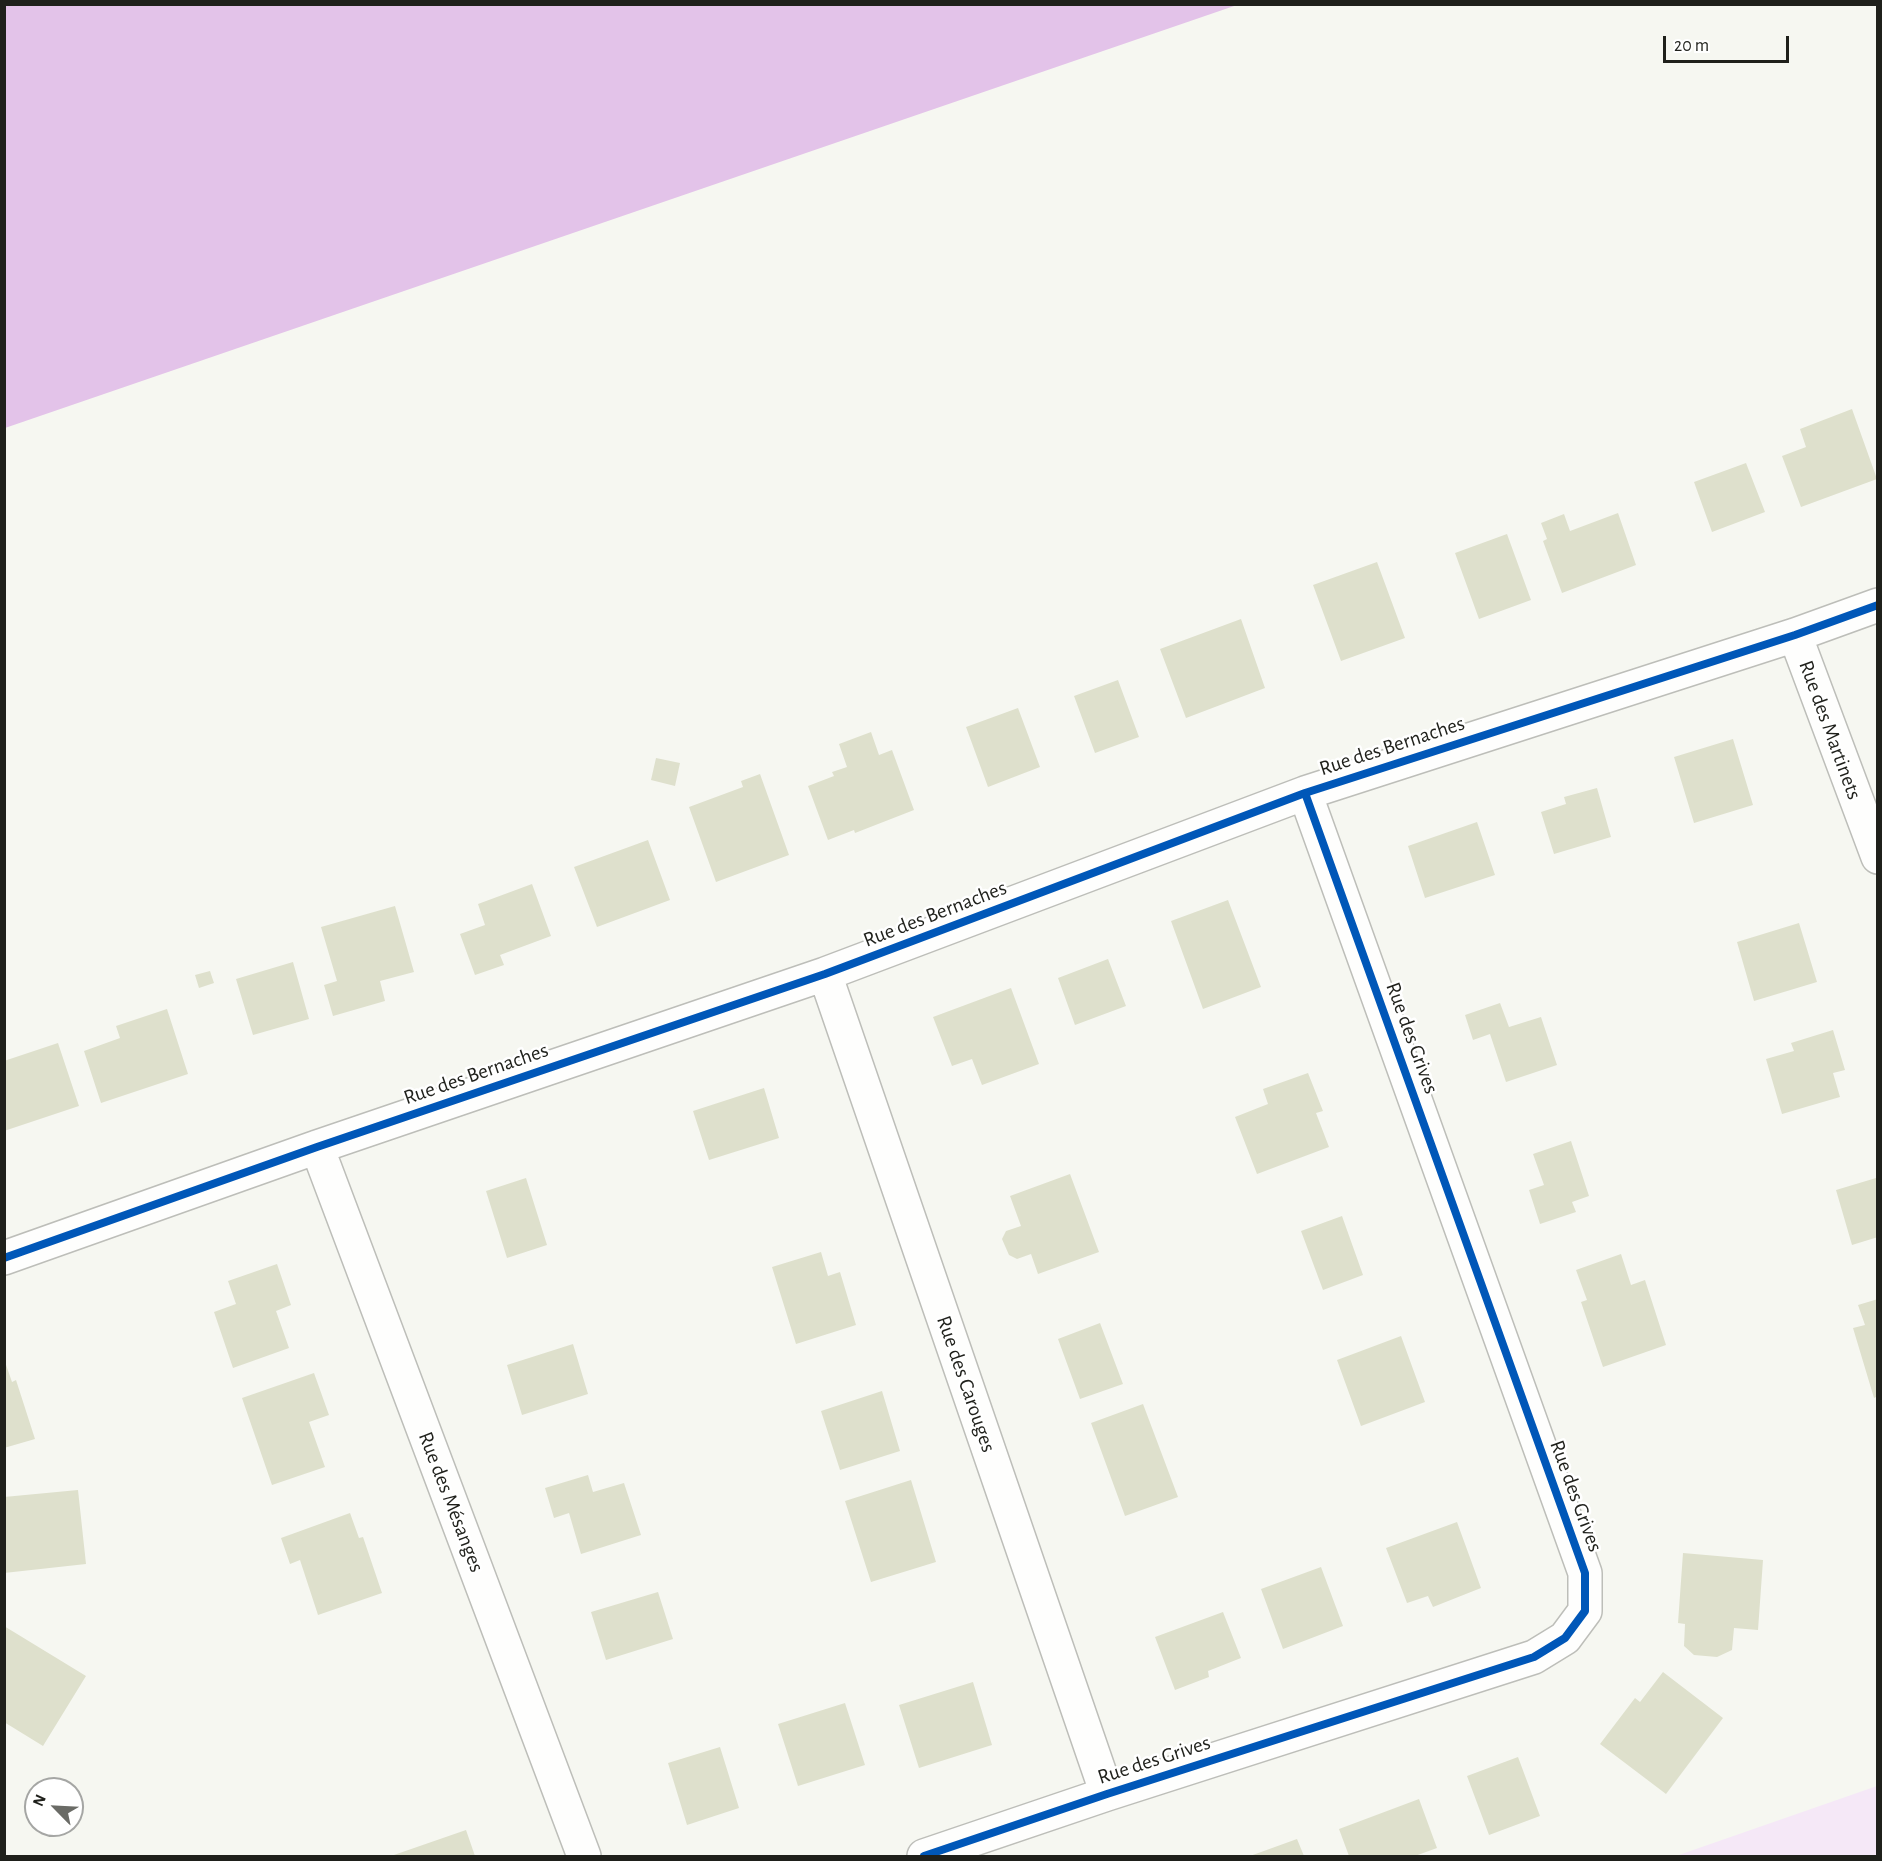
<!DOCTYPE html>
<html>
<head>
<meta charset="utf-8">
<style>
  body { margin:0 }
  #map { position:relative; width:1882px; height:1861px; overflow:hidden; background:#f6f7f1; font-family:"Alegreya Sans",sans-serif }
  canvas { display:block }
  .frame { position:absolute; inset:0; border:6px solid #1f201b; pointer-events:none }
  .north { position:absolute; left:24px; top:1777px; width:60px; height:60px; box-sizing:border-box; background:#fff; border:2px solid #a5a6a4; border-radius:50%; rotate:294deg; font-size:16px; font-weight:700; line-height:24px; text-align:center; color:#1f201b }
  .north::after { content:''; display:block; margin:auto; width:21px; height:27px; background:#6a6b66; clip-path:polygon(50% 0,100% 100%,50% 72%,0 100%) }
  .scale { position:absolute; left:1663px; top:36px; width:126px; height:27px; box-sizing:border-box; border:3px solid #1f201b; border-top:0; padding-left:8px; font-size:18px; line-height:21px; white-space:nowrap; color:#1f201b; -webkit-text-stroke:4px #fff; paint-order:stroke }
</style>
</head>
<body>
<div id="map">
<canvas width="1882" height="1861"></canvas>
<div class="frame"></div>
<div class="north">N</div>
<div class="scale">20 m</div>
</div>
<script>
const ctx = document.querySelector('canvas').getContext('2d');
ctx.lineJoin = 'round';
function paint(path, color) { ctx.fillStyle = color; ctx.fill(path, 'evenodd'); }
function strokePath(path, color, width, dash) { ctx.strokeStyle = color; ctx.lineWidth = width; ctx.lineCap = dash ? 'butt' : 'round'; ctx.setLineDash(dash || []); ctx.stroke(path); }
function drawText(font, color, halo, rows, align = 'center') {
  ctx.font = font + ' "Alegreya Sans",sans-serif'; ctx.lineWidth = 5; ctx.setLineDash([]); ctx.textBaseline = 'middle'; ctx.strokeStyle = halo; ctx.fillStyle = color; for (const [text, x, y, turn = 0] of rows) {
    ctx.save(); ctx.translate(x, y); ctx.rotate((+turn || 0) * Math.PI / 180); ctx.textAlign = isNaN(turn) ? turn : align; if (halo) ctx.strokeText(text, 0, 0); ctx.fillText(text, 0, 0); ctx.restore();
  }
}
const green = new Path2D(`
  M 1877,1786 L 1877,1856 L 1676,1856 Z`);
const forest = new Path2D(`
  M 5,4 L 1237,4 L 1237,5 L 5,428 Z`);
const building = new Path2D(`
  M 1852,409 L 1877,479 L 1801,507 L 1782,456 L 1806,447 L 1800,429 Z
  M 1746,463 L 1765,512 L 1712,532 L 1694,482 Z
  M 1618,513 L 1636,565 L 1562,593 L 1543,541 L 1547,539 L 1541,523 L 1564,514 L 1570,531 Z
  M 1507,534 L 1531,600 L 1479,619 L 1455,553 Z
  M 1377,562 L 1405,638 L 1341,661 L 1313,585 Z
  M 1241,619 L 1265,688 L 1186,718 L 1160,649 Z
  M 1118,680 L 1139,737 L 1095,753 L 1074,696 Z
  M 1018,708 L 1040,767 L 988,787 L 966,727 Z
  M 871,732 L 879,755 L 892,750 L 914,810 L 855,833 L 854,830 L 828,840 L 808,786 L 834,776 L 832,772 L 847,767 L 839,744 Z
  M 1733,739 L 1753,805 L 1694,823 L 1674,757 Z
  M 656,758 L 680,763 L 675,786 L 651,780 Z
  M 760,774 L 789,855 L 716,882 L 689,807 L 743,787 L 741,781 Z
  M 1597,788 L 1611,837 L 1554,854 L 1541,812 L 1566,804 L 1564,797 Z
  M 1477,822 L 1495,875 L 1425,898 L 1408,846 Z
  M 648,840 L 670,900 L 597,927 L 574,867 Z
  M 532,884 L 551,936 L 500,955 L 504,965 L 475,975 L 460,934 L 485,925 L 478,904 Z
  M 1228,900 L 1261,987 L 1203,1009 L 1171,921 Z
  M 395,906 L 414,972 L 380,981 L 385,1001 L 333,1016 L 324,985 L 337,981 L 321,927 Z
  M 1799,923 L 1817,982 L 1754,1001 L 1737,942 Z
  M 1108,959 L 1126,1006 L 1075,1025 L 1058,978 Z
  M 293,962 L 309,1019 L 253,1035 L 236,979 Z
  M 210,971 L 214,983 L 199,988 L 195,975 Z
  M 1011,988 L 1039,1064 L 982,1085 L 972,1059 L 952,1066 L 933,1017 Z
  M 1500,1003 L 1509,1027 L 1541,1017 L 1557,1065 L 1506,1082 L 1490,1034 L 1473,1040 L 1465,1015 Z
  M 167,1009 L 188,1074 L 101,1103 L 84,1051 L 120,1038 L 116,1026 Z
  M 1833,1030 L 1845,1070 L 1833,1073 L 1840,1097 L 1782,1114 L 1766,1059 L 1794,1051 L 1791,1043 Z
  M 58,1043 L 79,1106 L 4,1131 L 4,1061 Z
  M 1308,1073 L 1323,1111 L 1316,1113 L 1329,1147 L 1257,1174 L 1235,1117 L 1268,1104 L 1263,1089 Z
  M 764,1088 L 779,1138 L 709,1160 L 693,1111 Z
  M 1571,1141 L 1589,1196 L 1572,1202 L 1576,1212 L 1540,1224 L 1529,1190 L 1544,1185 L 1533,1154 Z
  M 1070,1174 L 1099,1252 L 1038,1274 L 1031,1254 L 1017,1259 L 1009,1255 L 1002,1239 L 1006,1231 L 1021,1226 L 1010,1196 Z
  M 526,1178 L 547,1245 L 507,1258 L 486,1191 Z
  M 1876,1178 L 1878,1237 L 1852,1245 L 1836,1190 Z
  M 1342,1216 L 1363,1275 L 1323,1290 L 1301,1231 Z
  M 821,1252 L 828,1276 L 840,1272 L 856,1325 L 796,1344 L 772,1267 Z
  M 1621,1254 L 1631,1285 L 1645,1280 L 1666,1345 L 1603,1367 L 1581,1302 L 1587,1300 L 1576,1270 Z
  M 277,1264 L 291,1305 L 276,1311 L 289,1348 L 233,1368 L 214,1312 L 236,1304 L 228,1281 Z
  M 1878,1299 L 1878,1396 L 1874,1398 L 1853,1328 L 1865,1325 L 1858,1305 Z
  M 1100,1323 L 1123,1384 L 1080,1399 L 1058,1339 Z
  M 1401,1336 L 1425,1402 L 1361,1426 L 1337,1360 Z
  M 573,1344 L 588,1394 L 522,1415 L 507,1365 Z
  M 4,1359 L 12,1382 L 16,1380 L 35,1439 L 4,1448 Z
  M 314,1373 L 329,1415 L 309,1422 L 325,1467 L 272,1485 L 242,1398 Z
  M 882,1391 L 900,1451 L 840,1470 L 821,1411 Z
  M 1143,1404 L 1178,1497 L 1125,1516 L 1091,1423 Z
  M 588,1475 L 593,1492 L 624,1483 L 641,1535 L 581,1554 L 569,1513 L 554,1518 L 545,1488 Z
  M 911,1480 L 936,1562 L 871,1582 L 845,1501 Z
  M 78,1490 L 86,1564 L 4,1573 L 4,1497 Z
  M 350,1513 L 359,1538 L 363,1537 L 382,1593 L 318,1615 L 300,1560 L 290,1564 L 281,1538 Z
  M 1457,1522 L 1481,1588 L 1433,1607 L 1428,1596 L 1407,1603 L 1386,1548 Z
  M 1683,1553 L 1763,1560 L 1758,1630 L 1734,1628 L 1732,1650 L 1717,1657 L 1694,1655 L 1684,1646 L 1685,1624 L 1678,1623 Z
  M 1321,1567 L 1343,1626 L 1283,1649 L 1261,1589 Z
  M 658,1592 L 673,1639 L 606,1660 L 591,1612 Z
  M 1223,1612 L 1241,1658 L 1208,1671 L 1209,1677 L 1175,1690 L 1155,1637 Z
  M 4,1626 L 86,1676 L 43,1746 L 4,1722 Z
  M 1663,1672 L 1723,1718 L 1666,1794 L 1600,1744 L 1635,1698 L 1640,1702 Z
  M 973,1682 L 992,1745 L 919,1768 L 899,1705 Z
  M 845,1703 L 865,1765 L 798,1786 L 778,1724 Z
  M 720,1747 L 739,1808 L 687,1825 L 668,1763 Z
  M 1518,1757 L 1540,1816 L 1489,1835 L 1467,1776 Z
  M 1419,1799 L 1437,1848 L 1415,1856 L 1349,1856 L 1339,1829 Z
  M 466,1830 L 475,1856 L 391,1856 Z
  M 1297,1839 L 1304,1856 L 1250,1856 Z`);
const minor = new Path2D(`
  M 1795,635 L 1878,857
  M 825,974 L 1107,1794
  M 317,1147 L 584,1856
  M 4,1258 L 317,1147 L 825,974 L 1305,793 L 1795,635 L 1878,605
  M 924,1856 L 1107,1794 L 1534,1657 L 1565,1638 L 1585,1611 L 1585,1573 L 1305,793`);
const cycleway = new Path2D(`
  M 4,1258 L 317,1147 L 825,974 L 1305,793 L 1795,635 L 1878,605
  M 924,1856 L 1107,1794 L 1534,1657 L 1565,1638 L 1585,1611 L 1585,1573 L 1305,793`);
const streetNames = [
  ["Rue des Martinets",1830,730,70],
  ["Rue des Bernaches",1392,746,-18],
  ["Rue des Bernaches",935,914,-21],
  ["Rue des Grives",1412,1038,70],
  ["Rue des Bernaches",476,1074,-19],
  ["Rue des Carouges",966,1384,71],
  ["Rue des Grives",1576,1496,70],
  ["Rue des Mésanges",451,1502,69],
  ["Rue des Grives",1154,1760,-18]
];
paint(green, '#f5e8f7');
paint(forest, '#e3c3e9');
paint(building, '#dee0cc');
strokePath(minor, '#bdbeb9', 36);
strokePath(minor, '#fefefd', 33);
strokePath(cycleway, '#0057b8', 8);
drawText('21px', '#1f201b', '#fff', streetNames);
</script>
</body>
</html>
